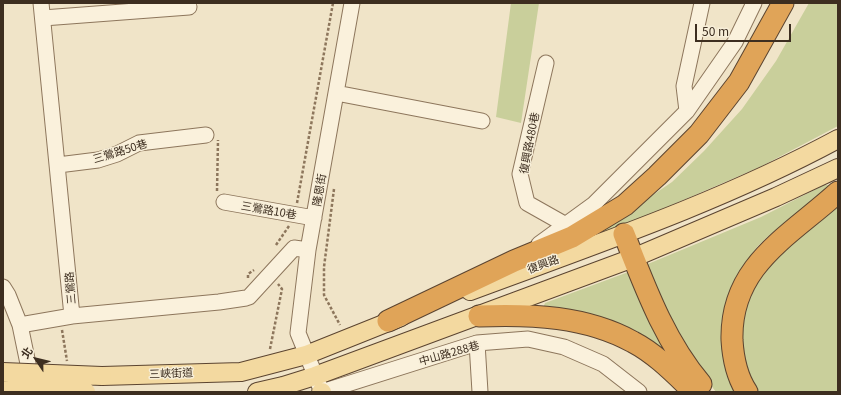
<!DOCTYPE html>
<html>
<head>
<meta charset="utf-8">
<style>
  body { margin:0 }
  #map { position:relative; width:841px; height:395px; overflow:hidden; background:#f0e4c8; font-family:Georgia,"Noto Sans TC",serif }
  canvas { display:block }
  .frame { position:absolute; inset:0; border:4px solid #3d2e20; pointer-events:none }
  .north { position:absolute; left:16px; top:339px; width:40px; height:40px; -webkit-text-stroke:3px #f7eed8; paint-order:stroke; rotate:305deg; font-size:11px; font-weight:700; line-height:16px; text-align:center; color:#3d2e20 }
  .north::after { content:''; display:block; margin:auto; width:14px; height:18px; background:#3d2e20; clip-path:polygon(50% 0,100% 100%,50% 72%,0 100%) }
  .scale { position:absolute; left:695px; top:24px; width:96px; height:18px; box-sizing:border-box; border:2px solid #3d2e20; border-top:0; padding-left:5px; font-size:12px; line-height:14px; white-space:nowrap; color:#3d2e20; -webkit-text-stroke:3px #f7eed8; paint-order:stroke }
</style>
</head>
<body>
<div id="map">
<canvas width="841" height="395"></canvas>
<div class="frame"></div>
<div class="north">北</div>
<div class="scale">50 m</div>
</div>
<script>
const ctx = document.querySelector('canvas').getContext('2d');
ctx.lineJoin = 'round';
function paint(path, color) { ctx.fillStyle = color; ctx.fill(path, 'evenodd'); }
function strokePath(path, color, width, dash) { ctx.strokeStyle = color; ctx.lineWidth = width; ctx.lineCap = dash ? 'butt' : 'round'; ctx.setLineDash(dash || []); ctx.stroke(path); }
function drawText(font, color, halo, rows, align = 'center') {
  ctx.font = font + ' Georgia,"Noto Sans TC",serif'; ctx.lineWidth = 3; ctx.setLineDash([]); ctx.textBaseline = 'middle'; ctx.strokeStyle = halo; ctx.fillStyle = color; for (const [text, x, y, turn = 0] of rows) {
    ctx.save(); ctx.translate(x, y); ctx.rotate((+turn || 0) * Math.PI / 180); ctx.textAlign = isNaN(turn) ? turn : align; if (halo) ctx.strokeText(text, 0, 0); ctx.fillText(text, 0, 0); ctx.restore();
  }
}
const green = new Path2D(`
  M 511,3 L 539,3 L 521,123 L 496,117 Z
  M 809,3 L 838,3 L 838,126 L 760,167 L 579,245 L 672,182 L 704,151 L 742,109 L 776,61 Z
  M 824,185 L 828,185 L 830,187 L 827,192 C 803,209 777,226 757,247 C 752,253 748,261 743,268 C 716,311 714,346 736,392 L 716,392 L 686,353 L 643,266 L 761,217 Z
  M 838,203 L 838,392 L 752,392 L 742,366 L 741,313 L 763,267 Z
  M 631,271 L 681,372 L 543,308 L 545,303 Z`);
const path = new Path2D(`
  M 334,189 L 324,267 L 324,295 L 340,325
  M 217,191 L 218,140
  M 297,203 L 333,3
  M 276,245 L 289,226
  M 248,278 L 248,274 L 254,270
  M 62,330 L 67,361
  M 270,349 L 282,289 L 278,284`);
const minor = new Path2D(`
  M 41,3 L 72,316 L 219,302 L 246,298 L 249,297 L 294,248 L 308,250
  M 352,3 L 308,250 L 298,333 L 322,392 L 477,343 L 528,339 L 564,347 L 603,364 L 639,392
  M 43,18 L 189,7
  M 546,63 L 520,174 L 527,203 L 566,225
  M 336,93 L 482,121
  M 687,111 L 684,86 L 702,3
  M 58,165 L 98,160 L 117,154 L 139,143 L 206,135
  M 224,202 L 314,218
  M 539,244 L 594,204 L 687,111 L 735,42 L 754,3
  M 3,287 L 8,295 L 20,325 L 72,316
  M 20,325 L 32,383
  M 477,343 L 480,392`);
const major = new Path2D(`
  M 470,291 C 594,245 721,202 838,139
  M 102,376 L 241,372 L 306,355 L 401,317
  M 257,392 L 283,386 L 315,376 L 633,258 L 776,197 L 838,168
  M 321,392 L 322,392`);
const highway = new Path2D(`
  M 624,234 C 645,287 664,340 701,384
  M 479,316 C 531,314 586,316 633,342 C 656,354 675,374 694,392
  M 388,321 L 514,261 L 572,237 L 625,205 L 657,176 L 699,134 L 739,82 L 783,3
  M 747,392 C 737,377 733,357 732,340 C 730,265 790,236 838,192`);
const majorBridge = new Path2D(`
  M 3,372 L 102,376
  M 3,390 L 86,392`);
const streetNames = [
  ["復興路480巷",529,143,-79],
  ["三鶯路50巷",120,151,-17],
  ["隆恩街",319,190,-80],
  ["三鶯路10巷",269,210,10],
  ["復興路",543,264,-20],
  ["三鶯路",70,288,-95],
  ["中山路288巷",449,353,-16],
  ["三峽街道",171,373,-2]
];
paint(green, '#c9cf9b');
strokePath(minor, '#8d765c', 17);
strokePath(major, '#5b4430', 20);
strokePath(highway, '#5b4430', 23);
strokePath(path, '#8d765c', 2.5, [3, 2]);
strokePath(minor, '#faf1dc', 15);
strokePath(major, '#f3d9a0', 18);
strokePath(highway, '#e0a458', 21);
strokePath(majorBridge, '#5b4430', 20, []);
strokePath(majorBridge, '#f3d9a0', 18);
drawText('11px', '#3d2e20', '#f7eed8', streetNames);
</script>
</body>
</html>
